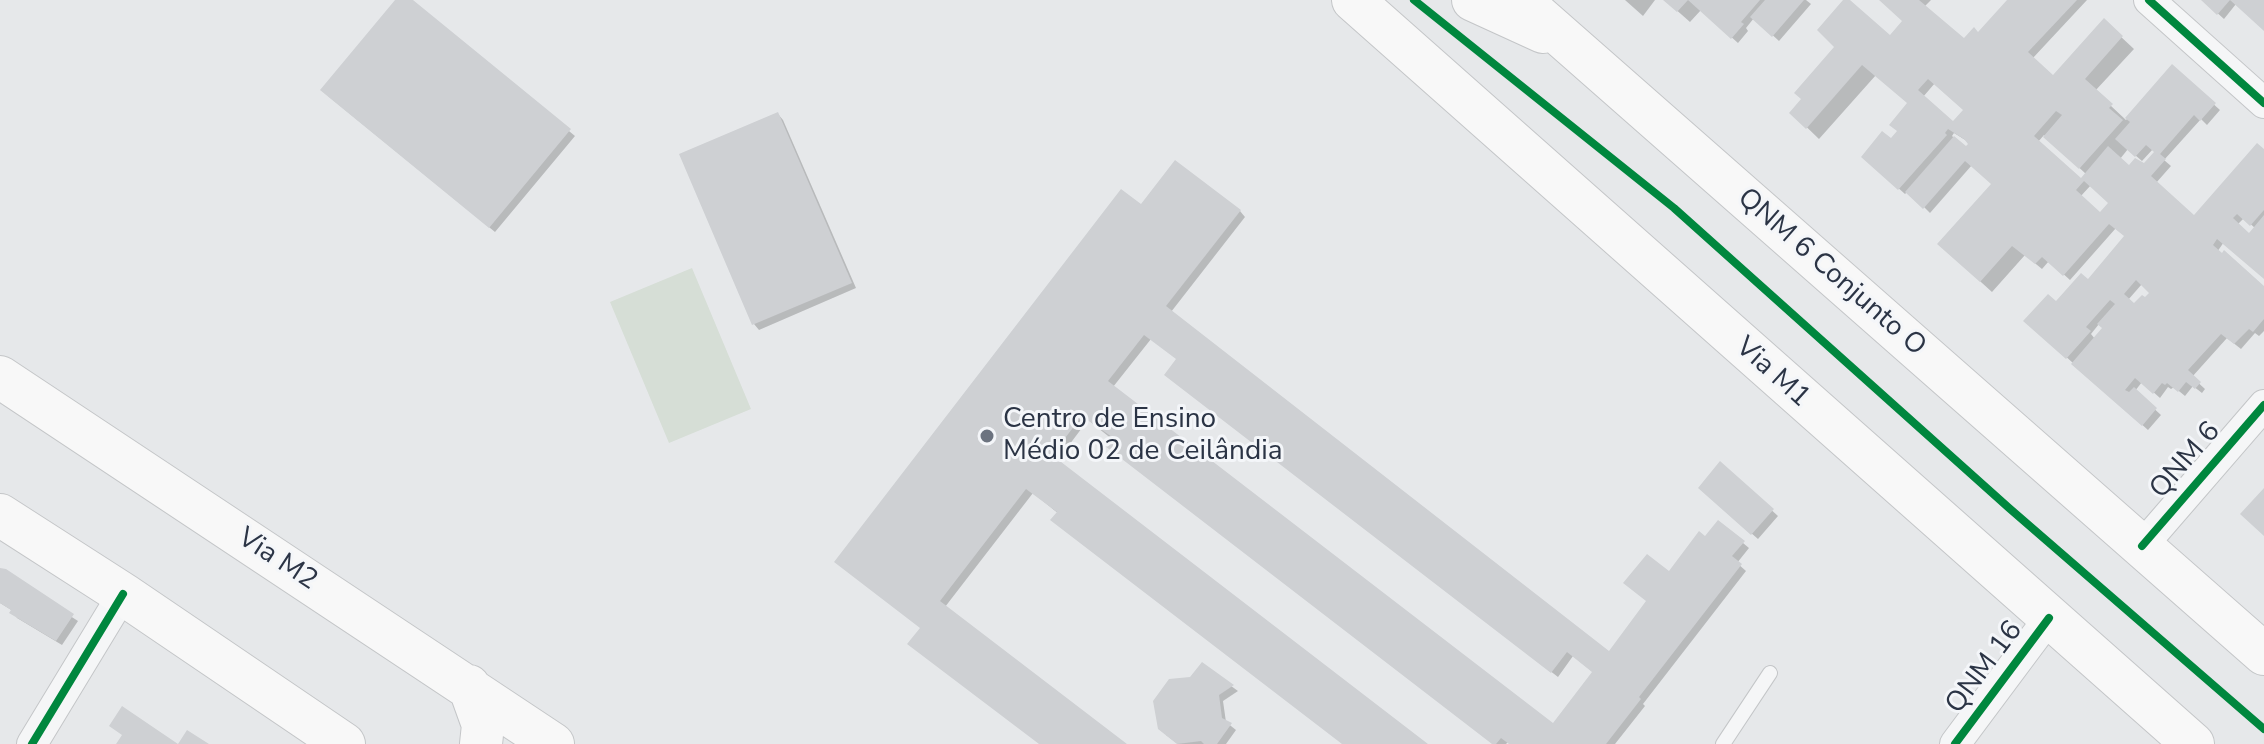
<!DOCTYPE html>
<html>
<head>
<meta charset="utf-8">
<style>
  body { margin:0 }
  canvas { display:block; background:#e6e8ea }
</style>
</head>
<body>
<canvas width="2264" height="744"></canvas>
<script>
const ctx = document.querySelector('canvas').getContext('2d');
ctx.lineJoin = 'round';
function paint(path, color) { ctx.fillStyle = color; ctx.fill(path, 'evenodd'); }
function strokePath(path, color, width, dash) { ctx.strokeStyle = color; ctx.lineWidth = width; ctx.lineCap = dash ? 'butt' : 'round'; ctx.setLineDash(dash || []); ctx.stroke(path); }
function drawText(font, color, halo, rows, align = 'center') {
  ctx.font = font + ' "Nunito Sans",sans-serif'; ctx.lineWidth = 6; ctx.setLineDash([]); ctx.textBaseline = 'middle'; ctx.strokeStyle = halo; ctx.fillStyle = color; for (const [text, x, y, turn = 0] of rows) {
    ctx.save(); ctx.translate(x, y); ctx.rotate((+turn || 0) * Math.PI / 180); ctx.textAlign = isNaN(turn) ? turn : align; if (halo) ctx.strokeText(text, 0, 0); ctx.fillText(text, 0, 0); ctx.restore();
  }
}
const green = new Path2D(`
  M 692,268 L 751,409 L 669,443 L 610,302 Z`);
const shadow = new Path2D(`
  M 398,0 L 410,0 L 575,136 L 495,232 L 328,96 Z
  M 1625,0 L 1655,0 L 1643,16 Z
  M 1665,0 L 1806,0 L 1811,4 L 1779,41 L 1754,18 L 1746,28 L 1748,31 L 1738,43 L 1701,10 L 1690,22 Z
  M 1846,0 L 1890,37 L 1905,21 L 1882,0 L 1931,0 L 1924,7 L 1964,40 L 1979,35 L 2010,0 L 2087,0 L 2032,59 L 2052,79 L 2104,21 L 2134,49 L 2095,91 L 2126,120 L 2172,67 L 2220,110 L 2207,125 L 2201,119 L 2164,160 L 2171,166 L 2156,183 L 2194,218 L 2264,151 L 2264,277 L 2224,242 L 2217,252 L 2264,288 L 2264,331 L 2259,336 L 2255,333 L 2241,349 L 2227,338 L 2192,377 L 2205,389 L 2202,393 L 2193,386 L 2185,396 L 2174,387 L 2171,389 L 2168,387 L 2160,398 L 2142,382 L 2135,391 L 2161,415 L 2148,430 L 2026,321 L 2056,304 L 2088,282 L 2126,237 L 2116,228 L 2070,280 L 2049,261 L 2042,269 L 2025,255 L 1992,292 L 1951,255 L 1993,184 L 1972,165 L 1930,213 L 1908,191 L 1905,194 L 1869,162 L 1899,132 L 1909,103 L 1876,75 L 1819,139 L 1792,113 L 1837,47 ZM 1935,83 L 1966,110 L 1954,124 L 1923,97 ZM 1954,133 L 1970,143 L 1966,149 L 1952,136 ZM 2044,135 L 2086,174 L 2081,180 L 2038,142 ZM 2128,149 L 2142,161 L 2153,149 L 2156,152 L 2145,165 L 2130,167 L 2120,159 ZM 2091,185 L 2111,203 L 2101,215 L 2080,197 ZM 2244,218 L 2256,229 L 2250,236 L 2237,225 ZM 2142,284 L 2152,293 L 2134,306 L 2128,300 ZM 2099,324 L 2104,329 L 2095,339 L 2091,334 Z
  M 2203,0 L 2264,0 L 2264,29 L 2236,4 L 2224,19 Z
  M 778,114 L 783,120 L 856,288 L 759,330 L 754,324 Z
  M 1141,207 L 1240,211 L 1245,217 L 1171,312 L 1609,654 L 1669,574 L 1705,539 L 1743,543 L 1749,548 L 1737,563 L 1746,571 L 1643,704 L 1645,706 L 1615,744 L 1511,744 L 1508,742 L 1506,744 L 1494,744 L 1088,420 L 1057,461 L 1425,744 L 1343,744 L 1033,493 L 945,607 L 1124,744 L 1040,744 L 922,628 ZM 1151,339 L 1178,359 L 1172,380 L 1558,677 L 1573,656 L 1594,673 L 1553,726 L 1113,387 Z
  M 1720,463 L 1778,516 L 1758,539 L 1706,494 Z
  M 0,571 L 78,621 L 62,645 L 17,618 L 13,611 L 0,603 Z
  M 1202,665 L 1238,691 L 1223,701 L 1226,722 L 1236,730 L 1226,744 L 1178,744 L 1166,735 L 1191,679 Z`);
const building = new Path2D(`
  M 395,0 L 413,0 L 571,129 L 489,228 L 320,90 Z
  M 1663,0 L 1760,0 L 1741,22 L 1744,24 L 1731,39 L 1688,0 L 1677,12 Z
  M 1765,0 L 1804,0 L 1772,37 L 1750,17 Z
  M 1843,0 L 1850,0 L 1890,35 L 1902,21 L 1879,0 L 1919,0 L 1964,38 L 1974,27 L 1978,32 L 2007,0 L 2077,0 L 2028,52 L 2053,75 L 2104,18 L 2123,36 L 2085,79 L 2113,104 L 2109,108 L 2123,120 L 2079,169 L 2043,137 L 2062,115 L 2056,111 L 2034,136 L 2081,178 L 2108,146 L 2129,165 L 2135,158 L 2144,163 L 2154,152 L 2146,145 L 2135,157 L 2115,139 L 2130,122 L 2125,118 L 2172,64 L 2216,103 L 2200,121 L 2194,115 L 2160,154 L 2166,159 L 2151,176 L 2194,215 L 2257,143 L 2264,149 L 2264,210 L 2250,226 L 2237,214 L 2233,218 L 2249,233 L 2264,215 L 2264,279 L 2217,239 L 2213,245 L 2222,253 L 2224,250 L 2264,286 L 2264,319 L 2253,332 L 2249,329 L 2234,344 L 2221,334 L 2188,370 L 2201,382 L 2195,389 L 2186,382 L 2178,392 L 2167,383 L 2165,385 L 2162,383 L 2153,394 L 2135,378 L 2125,390 L 2129,392 L 2134,387 L 2157,408 L 2142,426 L 2071,364 L 2102,328 L 2097,324 L 2115,304 L 2110,300 L 2086,327 L 2091,331 L 2066,359 L 2023,321 L 2048,294 L 2056,301 L 2081,273 L 2088,279 L 2124,236 L 2109,224 L 2063,276 L 2042,257 L 2035,264 L 2012,246 L 1980,282 L 1937,244 L 1991,184 L 1965,161 L 1923,209 L 1905,192 L 1954,136 L 1966,146 L 1968,144 L 1964,139 L 1948,129 L 1945,133 L 1947,135 L 1898,190 L 1861,157 L 1882,131 L 1891,138 L 1897,131 L 1889,125 L 1907,103 L 1862,65 L 1806,129 L 1789,113 L 1801,99 L 1794,93 L 1834,47 L 1817,30 ZM 1928,79 L 1963,110 L 1953,121 L 1918,90 ZM 2084,181 L 2108,203 L 2100,212 L 2076,190 ZM 2136,280 L 2149,293 L 2145,297 L 2142,295 L 2134,303 L 2124,294 Z
  M 2201,0 L 2264,0 L 2264,31 L 2230,0 L 2217,15 Z
  M 778,112 L 852,283 L 752,325 L 679,154 Z
  M 1175,160 L 1241,210 L 1166,306 L 1609,651 L 1646,601 L 1623,583 L 1647,554 L 1669,571 L 1699,531 L 1705,536 L 1718,520 L 1745,541 L 1732,556 L 1742,564 L 1639,697 L 1641,699 L 1606,744 L 1509,744 L 1501,738 L 1496,744 L 1492,744 L 1105,446 L 1112,437 L 1082,416 L 1052,455 L 1428,744 L 1342,744 L 1050,520 L 1057,512 L 1026,489 L 940,601 L 1127,744 L 1039,744 L 907,644 L 920,628 L 834,562 L 1121,189 L 1141,204 ZM 1144,335 L 1176,359 L 1164,375 L 1551,673 L 1567,652 L 1592,672 L 1553,723 L 1108,381 Z
  M 1720,461 L 1774,509 L 1751,535 L 1698,488 Z
  M 2264,488 L 2264,536 L 2240,514 Z
  M 0,568 L 6,569 L 74,614 L 56,641 L 9,613 L 11,610 L 0,603 Z
  M 1202,662 L 1234,685 L 1219,695 L 1222,718 L 1232,723 L 1217,744 L 1204,744 L 1201,741 L 1177,744 L 1158,729 L 1153,701 L 1169,679 L 1190,677 Z
  M 122,706 L 178,744 L 187,730 L 209,744 L 116,744 L 122,735 L 109,726 Z`);
const service = new Path2D(`
  M 1723,744 L 1770,673`);
const minor = new Path2D(`
  M 2149,0 L 2264,103
  M 2142,546 L 2264,405
  M 32,744 L 123,594
  M 1955,744 L 2049,618`);
const secondary = new Path2D(`
  M 1353,0 L 2193,744
  M 1473,0 L 1543,32
  M 1520,0 L 2264,654
  M 0,377 L 553,744
  M 0,515 L 123,594 L 344,744
  M 469,686 L 483,725 L 481,744`);
const cycleway = new Path2D(`
  M 1414,0 L 1674,208 L 2009,508 L 2264,729
  M 2149,0 L 2264,103
  M 2142,546 L 2264,405
  M 32,744 L 123,594
  M 1955,744 L 2049,618`);
const markers = [
  [987,436,8,"#6c737f"]
];
const streetNames = [
  ["QNM 6 Conjunto O",1831,273,41],
  ["Via M1",1772,373,42],
  ["QNM 6",2186,461,-49],
  ["Via M2",277,560,33],
  ["QNM 16",1985,668,-53]
];
const poiNames = [
  ["Centro de Ensino",1003,420],
  ["Médio 02 de Ceilândia",1003,452]
];
paint(green, '#d6ded6');
paint(shadow, '#0003');
paint(building, '#ced0d3');
strokePath(service, '#c4c6c8', 16);
strokePath(minor, '#c4c6c8', 32);
strokePath(secondary, '#c4c6c8', 44);
strokePath(service, '#f5f6f7', 14);
strokePath(minor, '#f5f6f7', 30);
strokePath(secondary, '#f8f8f8', 42);
strokePath(cycleway, '#00873e', 8);
for (const [x, y, r, color] of markers) { const dot = new Path2D(); dot.arc(x, y, r, 0, 2 * Math.PI); ctx.fillStyle = color; ctx.fill(dot); strokePath(dot, '#f4f6f9', 3); }
drawText('28px', '#2b3445', '#f4f6f9', streetNames);
drawText('28px', '#2b3445', '#f4f6f9', poiNames, 'left');
</script>
</body>
</html>
